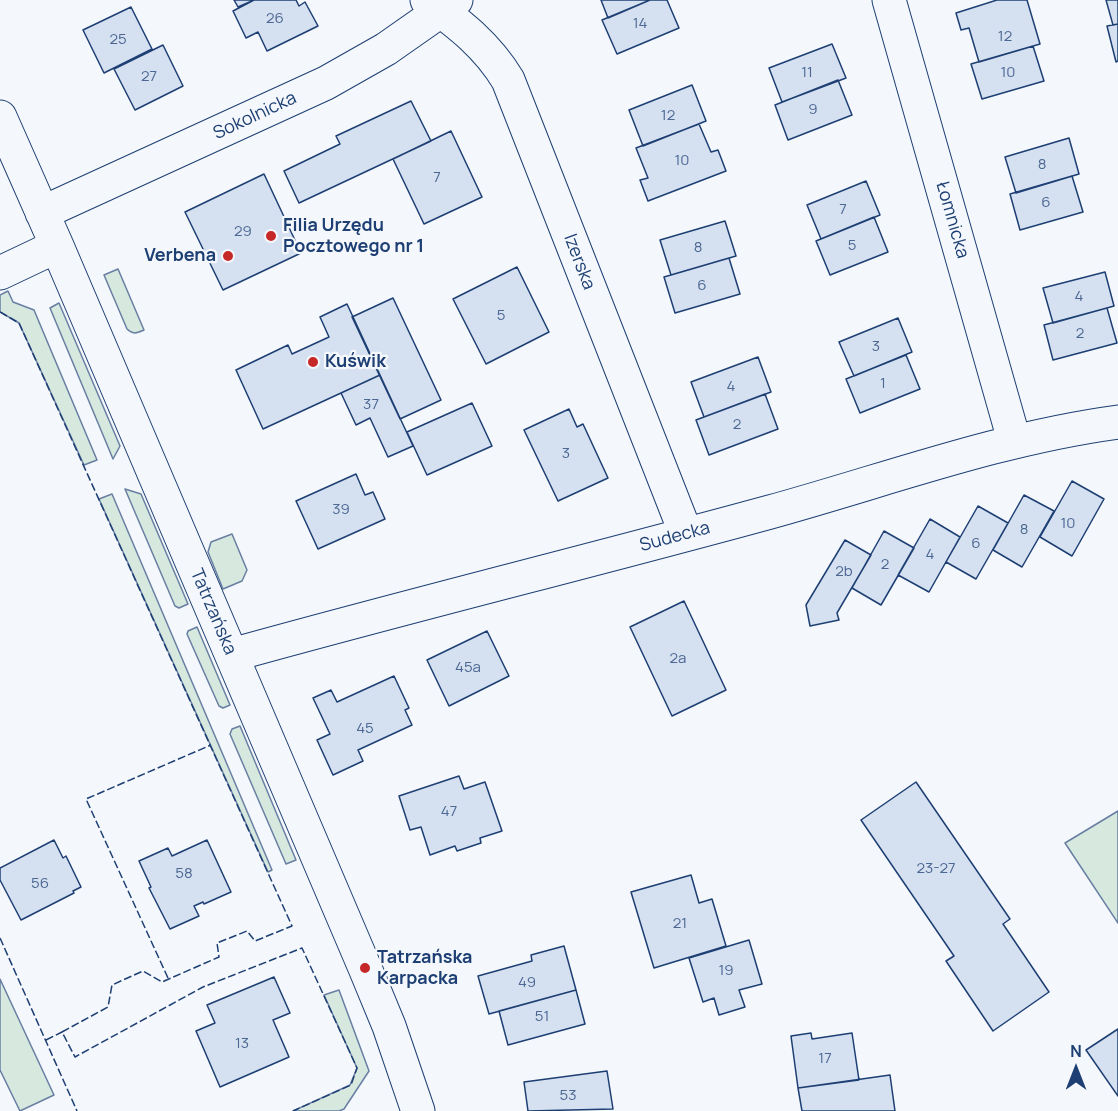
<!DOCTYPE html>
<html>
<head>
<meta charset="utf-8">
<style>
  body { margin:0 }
  #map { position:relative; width:1118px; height:1111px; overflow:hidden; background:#f4f7fb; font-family:Manrope,sans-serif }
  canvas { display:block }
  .north { position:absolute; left:1046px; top:1039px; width:60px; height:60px; -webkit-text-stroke:4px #f4f7fb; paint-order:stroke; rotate:0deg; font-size:16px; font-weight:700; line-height:24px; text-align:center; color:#1d3f73 }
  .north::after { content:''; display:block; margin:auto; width:21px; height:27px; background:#1d3f73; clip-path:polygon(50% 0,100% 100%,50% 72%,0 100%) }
</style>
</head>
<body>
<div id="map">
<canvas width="1118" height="1111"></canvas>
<div class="north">N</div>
</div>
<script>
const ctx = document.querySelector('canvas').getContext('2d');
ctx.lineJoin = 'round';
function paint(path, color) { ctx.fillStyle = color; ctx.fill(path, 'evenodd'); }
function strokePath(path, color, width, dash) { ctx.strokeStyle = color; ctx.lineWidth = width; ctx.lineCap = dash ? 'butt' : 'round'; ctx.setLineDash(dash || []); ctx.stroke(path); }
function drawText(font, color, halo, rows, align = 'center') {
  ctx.font = font + ' Manrope,sans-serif'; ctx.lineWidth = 4.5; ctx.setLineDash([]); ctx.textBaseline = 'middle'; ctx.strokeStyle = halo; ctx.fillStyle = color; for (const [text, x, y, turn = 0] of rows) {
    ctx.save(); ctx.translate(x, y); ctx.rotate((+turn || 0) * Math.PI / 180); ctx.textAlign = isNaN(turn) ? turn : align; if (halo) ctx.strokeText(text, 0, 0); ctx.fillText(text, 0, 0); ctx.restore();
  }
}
const green = new Path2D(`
  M 118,269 L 144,330 C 137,333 133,335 127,329 L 104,275 Z
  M 8,291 L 13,302 L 34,310 L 97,460 L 84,465 L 19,323 L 0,312 L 0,295 Z
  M 59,303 L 120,446 L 113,459 L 50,308 Z
  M 125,489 L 141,494 L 188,604 L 179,608 L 175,606 Z
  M 112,494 L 272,870 L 268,872 L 99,499 Z
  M 232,534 L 247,570 L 242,581 L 223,589 L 208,552 L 211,542 Z
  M 197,627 L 230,705 L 223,708 L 219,706 L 187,634 L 188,631 Z
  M 240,726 L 296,860 L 286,864 L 230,734 L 232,729 Z
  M 1118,811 L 1118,923 L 1065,843 Z
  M 0,979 L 54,1095 L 20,1111 L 0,1070 Z
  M 339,990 L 369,1071 L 344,1109 L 339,1111 L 293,1111 L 350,1085 L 357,1068 L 324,995 Z`);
const building = new Path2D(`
  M 234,0 L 254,0 L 238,7 Z
  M 254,0 L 296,0 L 299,6 L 305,2 L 318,26 L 267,51 L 258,32 L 246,38 L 233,11 Z
  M 601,0 L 650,0 L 608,18 Z
  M 650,0 L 667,0 L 679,28 L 617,54 L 602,20 Z
  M 997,0 L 1027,0 L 1040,44 L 979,62 L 969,28 L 961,30 L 956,13 Z
  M 1106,0 L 1118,0 L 1118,24 L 1113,25 Z
  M 131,7 L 152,49 L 104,73 L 83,30 Z
  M 1118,24 L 1118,61 L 1116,62 L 1107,26 Z
  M 832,44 L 846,78 L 782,102 L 769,68 Z
  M 163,45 L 183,86 L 135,110 L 114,69 Z
  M 1033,46 L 1044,81 L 982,99 L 971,64 Z
  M 838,80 L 852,115 L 788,140 L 775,105 Z
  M 692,85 L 706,121 L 643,146 L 629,110 Z
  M 411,101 L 431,141 L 299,203 L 284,171 L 340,144 L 336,136 Z
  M 699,124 L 711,152 L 718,150 L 726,171 L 648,201 L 640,180 L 648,178 L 636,148 Z
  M 451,131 L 482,197 L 424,224 L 393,159 Z
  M 1069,138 L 1079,174 L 1016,193 L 1005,157 Z
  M 264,174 L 301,253 L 223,290 L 185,212 Z
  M 1072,176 L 1083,212 L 1020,230 L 1010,194 Z
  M 866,181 L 880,215 L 821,239 L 807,205 Z
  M 874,217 L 888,252 L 830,275 L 816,241 Z
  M 725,221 L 736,256 L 671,275 L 660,240 Z
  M 729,258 L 740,294 L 675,313 L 664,277 Z
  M 517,267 L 549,332 L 486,364 L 453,299 Z
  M 1105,272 L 1114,306 L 1053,323 L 1043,288 Z
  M 393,298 L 441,400 L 400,419 L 352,317 Z
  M 347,304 L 380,375 L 263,429 L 236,370 L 288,345 L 292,354 L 329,337 L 320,317 Z
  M 1107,308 L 1117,343 L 1053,360 L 1044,325 Z
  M 898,318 L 912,352 L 854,376 L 839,342 Z
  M 906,355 L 920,389 L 860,413 L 846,379 Z
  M 758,357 L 771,392 L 704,417 L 691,382 Z
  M 380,375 L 413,446 L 388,457 L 370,418 L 356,425 L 341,393 Z
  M 765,394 L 778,429 L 709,455 L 696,420 Z
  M 472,403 L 492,446 L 427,475 L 407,432 Z
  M 569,409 L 577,427 L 583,424 L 608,478 L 558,501 L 524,430 Z
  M 356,474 L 365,495 L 373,492 L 385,519 L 318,549 L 296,501 Z
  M 1072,481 L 1104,499 L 1072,556 L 1040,537 Z
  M 1024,495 L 1054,511 L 1022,567 L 993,550 Z
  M 978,506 L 1008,523 L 976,579 L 946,562 Z
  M 930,519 L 960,537 L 929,592 L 898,575 Z
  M 884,531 L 914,548 L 881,605 L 852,588 Z
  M 845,540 L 871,555 L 837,613 L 839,620 L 810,626 L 806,605 Z
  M 684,601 L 726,690 L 672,716 L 630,627 Z
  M 487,631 L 509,676 L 449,706 L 427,660 Z
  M 394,676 L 409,708 L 405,710 L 412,725 L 358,750 L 363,761 L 333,775 L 317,740 L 330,734 L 313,698 L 331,690 L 337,702 Z
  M 459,776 L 464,789 L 485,782 L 502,831 L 480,838 L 481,843 L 457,851 L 455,846 L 430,855 L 421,827 L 410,830 L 399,796 Z
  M 916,782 L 1010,919 L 1003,924 L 1049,992 L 993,1031 L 946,961 L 954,956 L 861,820 Z
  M 54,840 L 63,858 L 66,856 L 81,887 L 73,891 L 74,893 L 21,920 L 0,880 L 0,868 Z
  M 207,840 L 231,892 L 204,904 L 203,902 L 194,906 L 199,916 L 170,929 L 149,888 L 151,887 L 139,861 L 168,848 L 172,856 Z
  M 691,875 L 699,903 L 712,899 L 726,946 L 654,968 L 631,892 Z
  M 749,940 L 762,984 L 739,990 L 745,1007 L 719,1015 L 714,998 L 703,1002 L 689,958 Z
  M 564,946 L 576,990 L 489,1014 L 478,976 L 532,961 L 531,955 Z
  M 274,977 L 290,1013 L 273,1020 L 289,1057 L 220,1087 L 196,1031 L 215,1023 L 207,1005 Z
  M 576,990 L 585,1024 L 508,1045 L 499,1011 Z
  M 1118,1029 L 1118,1096 L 1086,1050 Z
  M 811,1033 L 812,1039 L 852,1033 L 859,1080 L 798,1088 L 791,1036 Z
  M 607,1071 L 613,1109 L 528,1111 L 524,1082 Z
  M 890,1075 L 895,1111 L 802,1111 L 798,1088 Z`);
const minor = new Path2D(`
  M 427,0 C 459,24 487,45 508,80 L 686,534
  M 889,0 L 1014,440
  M 0,117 L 57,246 L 365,968 L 389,1026 L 418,1111
  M 42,213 L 326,83 L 386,49 L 456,0
  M 0,273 L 57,246
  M 232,655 C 411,605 591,561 770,512 C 886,480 999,438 1118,422`);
const fence = new Path2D(`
  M 0,312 L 19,323 L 292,926 L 255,941 L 247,931 L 217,943 L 219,957 L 162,982 L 143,971 L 112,985 L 108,1007 L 62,1032 L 75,1057 L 203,987 L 302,948 L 357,1068 L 351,1085 L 293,1111
  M 0,938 L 77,1111
  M 168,978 L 86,799 L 211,745
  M 46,1040 L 62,1032`);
const markers = [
  [271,236,6,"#c62828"],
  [228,256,6,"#c62828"],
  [313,362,6,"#c62828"],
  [365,968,6,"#c62828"]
];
const numberNames = [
  ["26",275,19],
  ["14",640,24],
  ["12",1005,37],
  ["25",118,40],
  ["11",807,73],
  ["10",1008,73],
  ["27",149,77],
  ["9",813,110],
  ["12",668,116],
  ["10",682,161],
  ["8",1042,165],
  ["7",437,178],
  ["6",1046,203],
  ["7",843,210],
  ["29",243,232],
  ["5",852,246],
  ["8",698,248],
  ["6",702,286],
  ["4",1079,297],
  ["5",501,316],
  ["2",1080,334],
  ["3",876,347],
  ["1",883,384],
  ["4",731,387],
  ["37",371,405],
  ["2",737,425],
  ["3",566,454],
  ["39",341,510],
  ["10",1068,524],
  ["8",1024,530],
  ["6",976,544],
  ["4",930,555],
  ["2",885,565],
  ["2b",844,572],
  ["2a",678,659],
  ["45a",468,668],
  ["45",365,729],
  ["47",449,812],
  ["23-27",936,869],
  ["58",184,874],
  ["56",40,884],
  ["21",680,924],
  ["19",726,971],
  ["49",527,983],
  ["51",542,1017],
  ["13",242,1044],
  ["17",825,1059],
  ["53",568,1096]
];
const streetNames = [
  ["Sokolnicka",255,116,-25],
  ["Łomnicka",952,220,74],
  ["Izerska",579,262,69],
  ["Sudecka",675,537,-15],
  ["Tatrzańska",213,612,67]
];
const poiNames = [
  ["Filia Urzędu",283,226],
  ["Pocztowego nr 1",283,247],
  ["Verbena",216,256,"right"],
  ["Kuświk",325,362],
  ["Tatrzańska",377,958],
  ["Karpacka",377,979]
];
paint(green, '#d7e8df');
strokePath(green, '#687fa3', 1.5);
paint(building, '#d5e0f0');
strokePath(building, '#1d3f73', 1.5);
strokePath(minor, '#1d3f73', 35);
strokePath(minor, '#f4f7fb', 33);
strokePath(fence, '#1d3f73', 1.5, [8, 3]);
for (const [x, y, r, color] of markers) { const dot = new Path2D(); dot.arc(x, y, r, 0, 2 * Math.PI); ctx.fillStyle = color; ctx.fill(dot); strokePath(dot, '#f4f7fb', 2); }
drawText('15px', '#4b6792', null, numberNames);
drawText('18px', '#1d3f73', '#f4f7fb', streetNames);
drawText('bold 18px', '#1d3f73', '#f4f7fb', poiNames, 'left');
</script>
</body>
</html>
